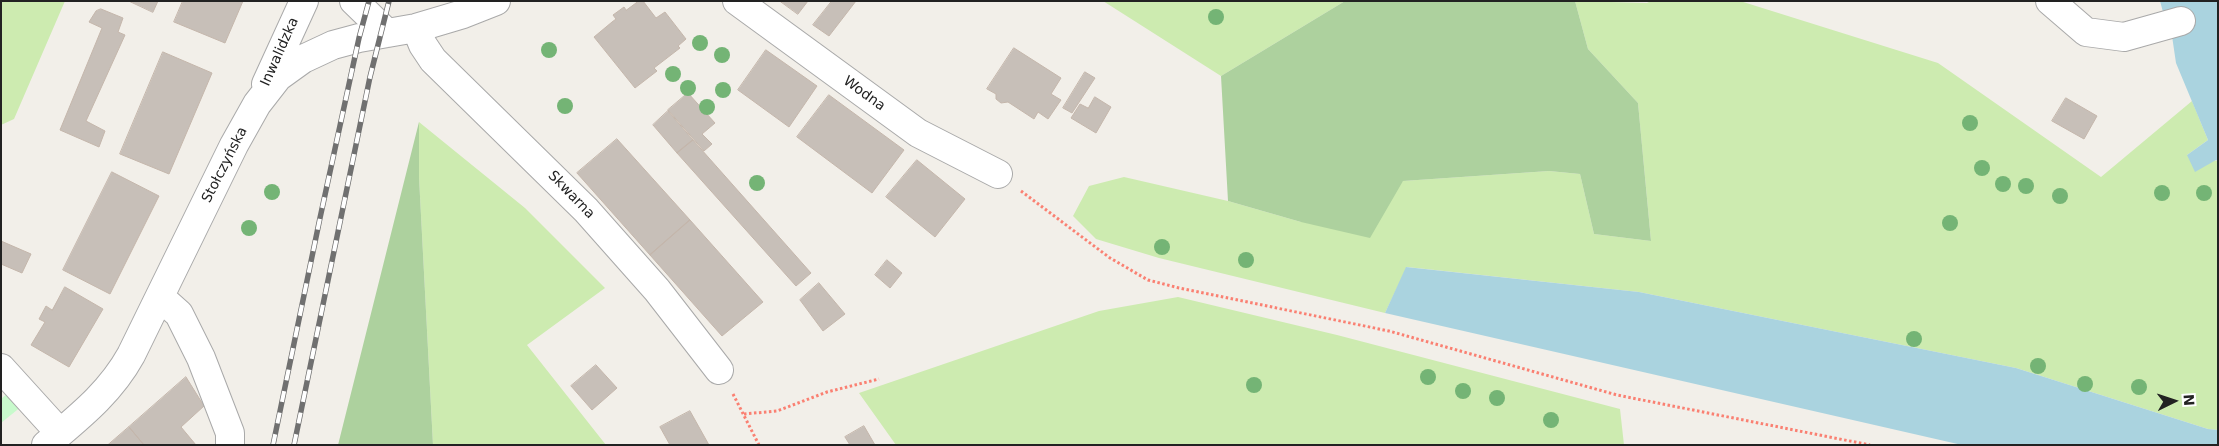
<!DOCTYPE html>
<html>
<head>
<meta charset="utf-8">
<style>
  body { margin:0 }
  #map { position:relative; width:2219px; height:446px; overflow:hidden; background:#f2efe9; font-family:"DejaVu Sans",sans-serif }
  canvas { display:block }
  .frame { position:absolute; inset:0; border:2px solid #222; pointer-events:none }
  .north { position:absolute; left:2149px; top:376px; width:50px; height:50px; -webkit-text-stroke:4px #fff; paint-order:stroke; rotate:86deg; font-size:14px; font-weight:700; line-height:20px; text-align:center; color:#222 }
  .north::after { content:''; display:block; margin:auto; width:18px; height:22px; background:#222; clip-path:polygon(50% 0,100% 100%,50% 72%,0 100%) }
</style>
</head>
<body>
<div id="map">
<canvas width="2219" height="446"></canvas>
<div class="frame"></div>
<div class="north">N</div>
</div>
<script>
const ctx = document.querySelector('canvas').getContext('2d');
ctx.lineJoin = 'round';
function paint(path, color) { ctx.fillStyle = color; ctx.fill(path, 'evenodd'); }
function strokePath(path, color, width, dash) { ctx.strokeStyle = color; ctx.lineWidth = width; ctx.lineCap = dash ? 'butt' : 'round'; ctx.setLineDash(dash || []); ctx.stroke(path); }
function drawText(font, color, halo, rows, align = 'center') {
  ctx.font = font + ' "DejaVu Sans",sans-serif'; ctx.lineWidth = 4; ctx.setLineDash([]); ctx.textBaseline = 'middle'; ctx.strokeStyle = halo; ctx.fillStyle = color; for (const [text, x, y, turn = 0] of rows) {
    ctx.save(); ctx.translate(x, y); ctx.rotate((+turn || 0) * Math.PI / 180); ctx.textAlign = isNaN(turn) ? turn : align; if (halo) ctx.strokeText(text, 0, 0); ctx.fillText(text, 0, 0); ctx.restore();
  }
}
const grass = new Path2D(`
  M 1,1 L 65,1 L 14,119 L 1,125 Z
  M 1103,1 L 1345,1 L 1221,76 Z
  M 1575,1 L 1647,3 L 1651,1 L 1740,1 L 1938,63 L 2101,177 L 2192,101 L 2208,140 L 2187,155 L 2218,161 L 2218,430 L 2208,429 L 2016,368 L 1639,292 L 1407,267 L 1385,313 L 1159,258 L 1096,239 L 1073,216 L 1089,186 L 1124,177 L 1228,201 L 1301,222 L 1403,181 L 1549,171 L 1580,174 L 1594,234 L 1651,241 L 1638,103 L 1588,49 Z
  M 419,122 L 525,208 L 605,288 L 527,345 L 606,445 L 433,445 L 419,177 Z
  M 1178,297 L 1337,335 L 1620,409 L 1624,445 L 896,445 L 859,393 L 1099,311 Z`);
const forest = new Path2D(`
  M 1345,1 L 1575,1 L 1588,49 L 1638,103 L 1651,241 L 1594,234 L 1580,174 L 1549,171 L 1403,181 L 1370,238 L 1301,222 L 1228,201 L 1221,76 Z
  M 419,122 L 419,177 L 433,445 L 338,445 Z`);
const park = new Path2D(`
  M 9,392 L 22,406 L 1,423 L 1,399 Z`);
const water = new Path2D(`
  M 2160,1 L 2218,1 L 2218,161 L 2216,160 L 2195,172 L 2187,155 L 2208,140 L 2176,63 L 2172,36 L 2177,8 L 2163,12 Z
  M 1406,267 L 1639,292 L 2016,368 L 2208,429 L 2218,430 L 2218,445 L 1962,445 L 1385,313 Z`);
const building = new Path2D(`
  M 129,1 L 158,1 L 153,12 Z
  M 183,1 L 243,1 L 225,43 L 174,22 Z
  M 639,1 L 643,1 L 656,18 L 665,12 L 686,39 L 678,46 L 680,48 L 654,68 L 657,71 L 635,88 L 594,37 L 612,22 L 616,19 L 613,15 L 624,7 L 626,10 Z
  M 780,1 L 808,1 L 798,14 Z
  M 832,1 L 856,1 L 829,36 L 813,25 Z
  M 101,9 L 123,18 L 118,32 L 125,35 L 86,121 L 105,131 L 99,147 L 60,130 L 102,28 L 89,22 L 96,11 Z
  M 1014,48 L 1061,78 L 1051,94 L 1061,100 L 1048,119 L 1038,112 L 1034,119 L 1008,102 L 1001,103 L 996,99 L 996,94 L 987,89 Z
  M 766,50 L 817,86 L 789,127 L 738,90 Z
  M 163,52 L 212,73 L 169,174 L 120,154 Z
  M 1085,72 L 1095,78 L 1072,113 L 1063,108 Z
  M 688,93 L 715,123 L 702,134 L 712,144 L 704,151 L 668,110 Z
  M 829,95 L 904,150 L 872,193 L 797,137 Z
  M 1095,97 L 1111,107 L 1096,133 L 1071,118 L 1080,104 L 1088,108 Z
  M 2066,98 L 2097,116 L 2084,139 L 2052,121 Z
  M 668,111 L 693,140 L 677,153 L 653,125 Z
  M 617,139 L 690,220 L 650,255 L 577,173 Z
  M 693,140 L 811,273 L 796,286 L 677,153 Z
  M 917,160 L 965,199 L 935,237 L 886,197 Z
  M 112,172 L 159,196 L 110,294 L 63,270 Z
  M 690,220 L 763,302 L 722,336 L 650,255 Z
  M 1,241 L 31,254 L 22,273 L 1,264 Z
  M 887,260 L 902,273 L 890,288 L 875,275 Z
  M 819,283 L 845,314 L 823,331 L 800,300 Z
  M 65,287 L 103,309 L 69,367 L 31,345 L 45,322 L 39,319 L 46,306 L 52,310 Z
  M 596,365 L 617,388 L 592,410 L 571,386 Z
  M 186,377 L 204,406 L 181,427 L 196,445 L 144,445 L 129,427 Z
  M 690,411 L 709,445 L 670,445 L 660,427 Z
  M 864,426 L 875,445 L 850,445 L 845,437 Z
  M 129,427 L 144,445 L 108,445 Z`);
const path = new Path2D(`
  M 1021,191 L 1110,258 L 1148,280 L 1179,288 L 1389,331 L 1617,395 L 1870,445
  M 733,394 L 759,445
  M 744,414 L 777,411 L 827,392 L 879,379`);
const minor = new Path2D(`
  M 354,1 L 387,33
  M 737,1 L 918,133 L 998,174
  M 2050,1 L 2086,32 L 2124,37 L 2181,21
  M 416,28 L 423,45 L 433,60 L 586,210 L 657,290 L 719,370
  M 266,84 L 304,1
  M 160,297 L 179,314 L 201,358 L 230,433 L 230,445
  M 1,368 L 60,433
  M 46,445 C 79,417 110,393 131,355 L 234,145 L 257,104 L 278,77 L 303,59 L 333,45 L 359,38 L 416,28 L 463,14 L 496,1`);
const rail = new Path2D(`
  M 273,445 L 320,218 L 359,38 L 369,1
  M 294,445 L 370,77 L 389,1`);
const trees = [
  [1216,17],
  [700,43],
  [549,50],
  [722,55],
  [673,74],
  [688,88],
  [723,90],
  [565,106],
  [707,107],
  [1970,123],
  [1982,168],
  [757,183],
  [2003,184],
  [2026,186],
  [272,192],
  [2162,193],
  [2204,193],
  [2060,196],
  [1950,223],
  [249,228],
  [1162,247],
  [1246,260],
  [1914,339],
  [2038,366],
  [1428,377],
  [2085,384],
  [1254,385],
  [2139,387],
  [1463,391],
  [1497,398],
  [1551,420]
];
const streetNames = [
  ["Inwalidzka",280,52,-66],
  ["Wodna",864,94,36],
  ["Stołczyńska",225,165,-63],
  ["Skwarna",571,195,46]
];
paint(grass, '#cdebb0');
paint(forest, '#add19e');
paint(park, '#c8facc');
paint(water, '#aad3df');
paint(building, '#c7bfb8');
strokePath(building, '#c4b6ab', 1);
strokePath(minor, '#a9a9a9', 30);
strokePath(path, '#fa8072', 3, [2.5, 2.5]);
strokePath(minor, '#fff', 28);
strokePath(rail, '#707070', 5.5);
strokePath(rail, '#fff', 4, [11]);
ctx.fillStyle = '#74b475';
for (const [x, y] of trees) { ctx.beginPath(); ctx.arc(x, y, 8, 0, 2 * Math.PI); ctx.fill(); }
drawText('14px', '#222', '#fff', streetNames);
</script>
</body>
</html>
